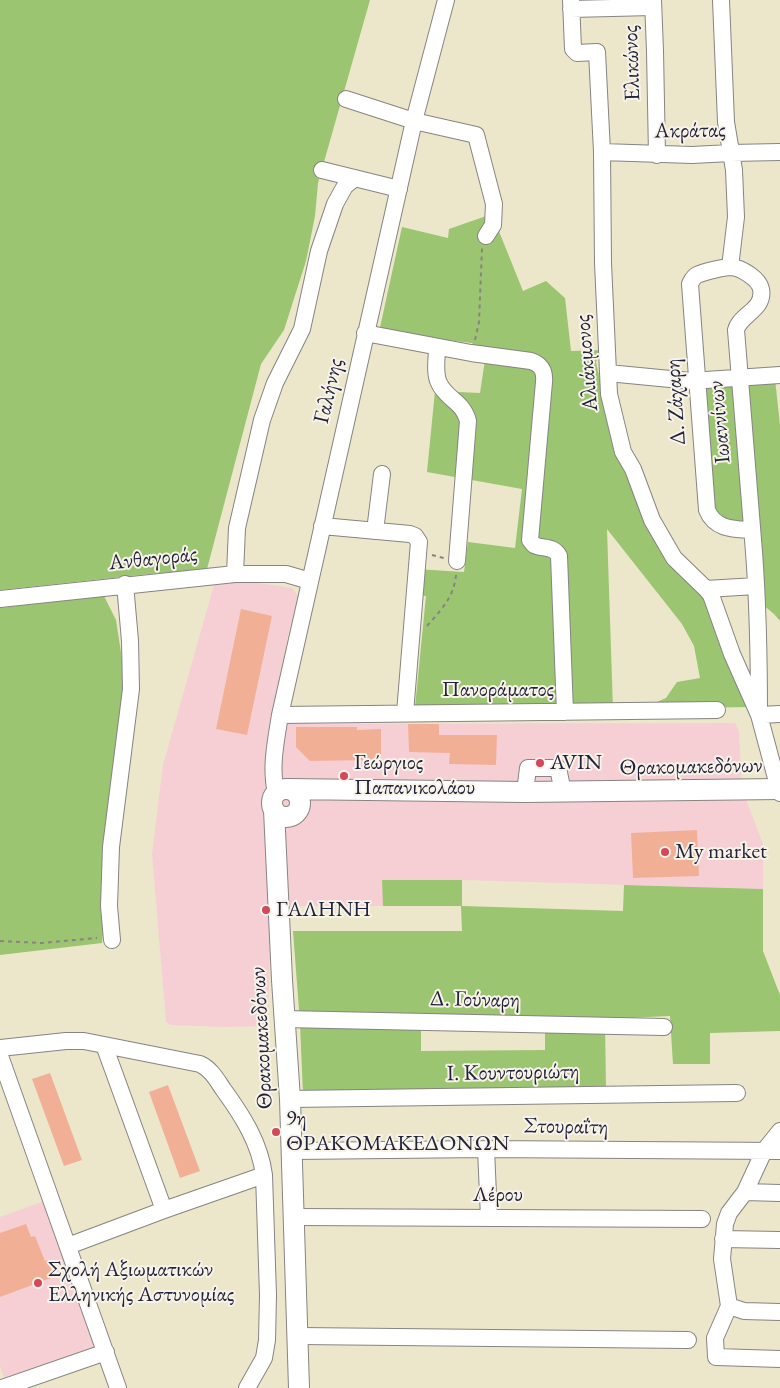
<!DOCTYPE html>
<html>
<head>
<meta charset="utf-8">
<style>
  body { margin:0 }
  canvas { display:block; background:#ece6ca }
</style>
</head>
<body>
<canvas width="780" height="1388"></canvas>
<script>
const ctx = document.querySelector('canvas').getContext('2d');
ctx.lineJoin = 'round';
function paint(path, color) { ctx.fillStyle = color; ctx.fill(path, 'evenodd'); }
function strokePath(path, color, width, dash) { ctx.strokeStyle = color; ctx.lineWidth = width; ctx.lineCap = dash ? 'butt' : 'round'; ctx.setLineDash(dash || []); ctx.stroke(path); }
function drawText(font, color, halo, rows, align = 'center') {
  ctx.font = font + ' "EB Garamond",serif'; ctx.lineWidth = 4; ctx.setLineDash([]); ctx.textBaseline = 'middle'; ctx.strokeStyle = halo; ctx.fillStyle = color; for (const [text, x, y, turn = 0] of rows) {
    ctx.save(); ctx.translate(x, y); ctx.rotate((+turn || 0) * Math.PI / 180); ctx.textAlign = isNaN(turn) ? turn : align; if (halo) ctx.strokeText(text, 0, 0); ctx.fillText(text, 0, 0); ctx.restore();
  }
}
const built = new Path2D(`
  M 233,583 L 258,583 L 292,588 L 298,596 L 288,636 L 273,724 L 735,723 L 739,731 L 742,789 L 763,844 L 763,889 L 462,880 L 383,880 L 383,906 L 293,906 L 271,904 L 268,1026 L 224,1027 L 171,1025 L 166,1022 L 152,854 L 163,765 L 214,585 Z
  M 47,1200 L 101,1349 L 6,1383 L 0,1366 L 0,1217 Z`);
const green = new Path2D(`
  M 0,0 L 370,0 L 318,183 L 315,216 L 306,261 L 284,330 L 261,364 L 207,569 L 149,574 L 0,590 Z
  M 492,214 L 523,291 L 546,281 L 565,298 L 571,351 L 601,350 L 596,362 L 616,450 L 648,528 L 706,599 L 748,707 L 641,709 L 666,698 L 677,682 L 700,678 L 694,646 L 682,624 L 607,529 L 613,710 L 415,707 L 426,596 L 413,595 L 416,569 L 464,572 L 468,542 L 515,548 L 522,489 L 427,472 L 435,391 L 480,393 L 485,360 L 472,343 L 379,332 L 402,227 L 448,238 L 449,229 Z
  M 775,379 L 780,425 L 780,621 L 774,614 L 762,604 L 758,521 L 705,523 L 695,384 Z
  M 104,596 L 116,620 L 124,672 L 123,718 L 102,943 L 0,955 L 0,608 Z
  M 382,880 L 462,880 L 462,906 L 623,911 L 624,885 L 763,889 L 763,951 L 780,995 L 780,1031 L 710,1033 L 710,1064 L 673,1064 L 670,1016 L 605,1019 L 606,1092 L 303,1095 L 300,1023 L 293,931 L 462,931 L 461,906 L 383,906 ZM 545,1021 L 545,1050 L 421,1051 L 421,1023 Z`);
const building = new Path2D(`
  M 241,609 L 272,616 L 247,735 L 216,729 Z
  M 408,724 L 439,724 L 439,735 L 497,735 L 496,765 L 449,764 L 450,753 L 409,752 Z
  M 296,727 L 357,727 L 357,730 L 381,729 L 381,765 L 370,764 L 370,760 L 310,761 L 296,747 Z
  M 697,830 L 699,876 L 633,878 L 631,833 Z
  M 50,1073 L 82,1160 L 64,1166 L 32,1079 Z
  M 168,1085 L 200,1171 L 180,1178 L 149,1092 Z
  M 26,1224 L 31,1237 L 35,1236 L 45,1261 L 48,1260 L 54,1277 L 0,1297 L 0,1233 Z`);
const path = new Path2D(`
  M 475,340 L 479,322 L 482,248
  M 432,555 L 444,558
  M 427,626 C 441,610 454,597 456,575
  M 0,941 L 41,943 L 97,938`);
const minor = new Path2D(`
  M 571,0 L 573,49 L 577,53 L 597,52 L 602,152 L 603,263 L 609,394 L 623,452 L 633,469 L 652,520 L 674,558 L 706,589 L 711,595 L 732,654 L 759,715 L 780,793
  M 653,0 L 655,51 L 657,155
  M 721,0 L 726,122 L 734,170 L 736,217 L 730,267
  M 571,9 L 653,7
  M 346,99 L 414,121 L 476,135 L 494,204 L 493,225 L 486,236
  M 602,152 L 692,155 L 731,153 L 780,152
  M 322,170 L 399,189
  M 365,333 L 471,353 L 531,361 C 542,365 545,371 544,382 L 530,540 L 534,545 C 543,549 554,546 559,556 L 565,712
  M 437,347 C 437,358 434,373 439,383 C 446,399 463,401 468,421 L 457,561
  M 608,373 L 691,381 L 780,375
  M 322,526 L 410,534 L 415,536 L 419,542 L 405,713
  M 752,530 C 735,529 715,530 707,510 L 690,284 C 692,280 693,277 697,275 C 703,272 724,267 731,267 C 742,268 759,279 761,289 C 765,310 740,314 736,330 L 754,552 C 758,606 759,660 759,715 L 780,714
  M 375,531 L 382,474
  M 235,574 L 237,528 L 262,420 L 275,383 L 302,329 L 319,251 L 335,204 L 345,186 L 355,178
  M 706,589 L 756,586
  M 0,599 L 235,574 L 286,574 L 310,581
  M 280,715 L 717,710
  M 525,792 L 528,768 L 558,768 L 563,792
  M 276,793 C 270,767 276,741 280,715 L 414,121 L 446,0
  M 112,940 L 109,906 L 111,847 L 131,689 L 130,641 L 125,584
  M 284,1019 L 664,1027
  M 104,1045 L 164,1210
  M 0,1048 L 66,1041 L 84,1041 L 200,1064 C 211,1069 217,1080 223,1089 C 242,1115 260,1143 264,1175 L 268,1295 L 267,1340 L 264,1358 L 247,1388
  M 0,1056 L 118,1388
  M 290,1099 L 737,1093
  M 780,1131 L 764,1151 L 745,1192 L 729,1213 L 725,1224 L 722,1259 L 729,1306 L 715,1338 L 716,1357 L 780,1359
  M 486,1149 L 489,1218
  M 292,1151 L 486,1149 L 780,1151
  M 745,1192 L 780,1193
  M 295,1217 L 702,1219
  M 723,1239 L 780,1240
  M 68,1246 L 164,1210 L 264,1175
  M 729,1306 L 744,1311 L 780,1312
  M 299,1336 L 688,1340
  M 2,1388 L 106,1352`);
const major = new Path2D(`
  M272 803a14 14 0 1 1 28 0a14 14 0 1 1-28 0Z
  M 289,789 L 525,792 L 780,789
  M 274,810 L 282,980 L 290,1099 L 299,1388`);
const markers = [
  [540,763,5,"#d1495b"],
  [344,776,5,"#d1495b"],
  [665,852,5,"#d1495b"],
  [266,910,5,"#d1495b"],
  [276,1132,5,"#d1495b"],
  [38,1283,5,"#d1495b"]
];
const streetNames = [
  ["Ελικώνος",632,63,-92],
  ["Ακράτας",690,131,-1],
  ["Αλιάκμονος",587,363,-95],
  ["Γαλήνης",329,391,-77],
  ["Δ. Ζάχαρη",676,402,-94],
  ["Ιωαννίνων",720,422,-95],
  ["Ανθαγοράς",153,559,-6],
  ["Πανοράματος",498,690],
  ["Θρακομακεδόνων",691,767,-1],
  ["Δ. Γούναρη",475,1000,1],
  ["Θρακομακεδόνων",262,1038,-93],
  ["Ι. Κουντουριώτη",513,1073,-1],
  ["Στουραΐτη",566,1127,1],
  ["Λέρου",498,1195]
];
const poiNames = [
  ["Γεώργιος",354,763],
  ["Παπανικολάου",354,788],
  ["AVIN",550,763],
  ["My market",675,852],
  ["ΓΑΛΗΝΗ",276,910],
  ["9η",286,1119],
  ["ΘΡΑΚΟΜΑΚΕΔΟΝΩΝ",286,1144],
  ["Σχολή Αξιωματικών",48,1270],
  ["Ελληνικής Αστυνομίας",48,1295]
];
paint(built, '#f6cfd5');
paint(green, '#9bc571');
paint(building, '#f1b096');
strokePath(minor, '#878482', 18);
strokePath(major, '#878482', 22);
strokePath(path, '#878482', 2, [4, 4]);
strokePath(minor, '#fff', 16);
strokePath(major, '#fff', 20);
for (const [x, y, r, color] of markers) { const dot = new Path2D(); dot.arc(x, y, r, 0, 2 * Math.PI); ctx.fillStyle = color; ctx.fill(dot); strokePath(dot, '#f7f3e8', 2); }
drawText('22px', '#22223b', '#f7f3e8', streetNames);
drawText('22px', '#22223b', '#f7f3e8', poiNames, 'left');
</script>
</body>
</html>
